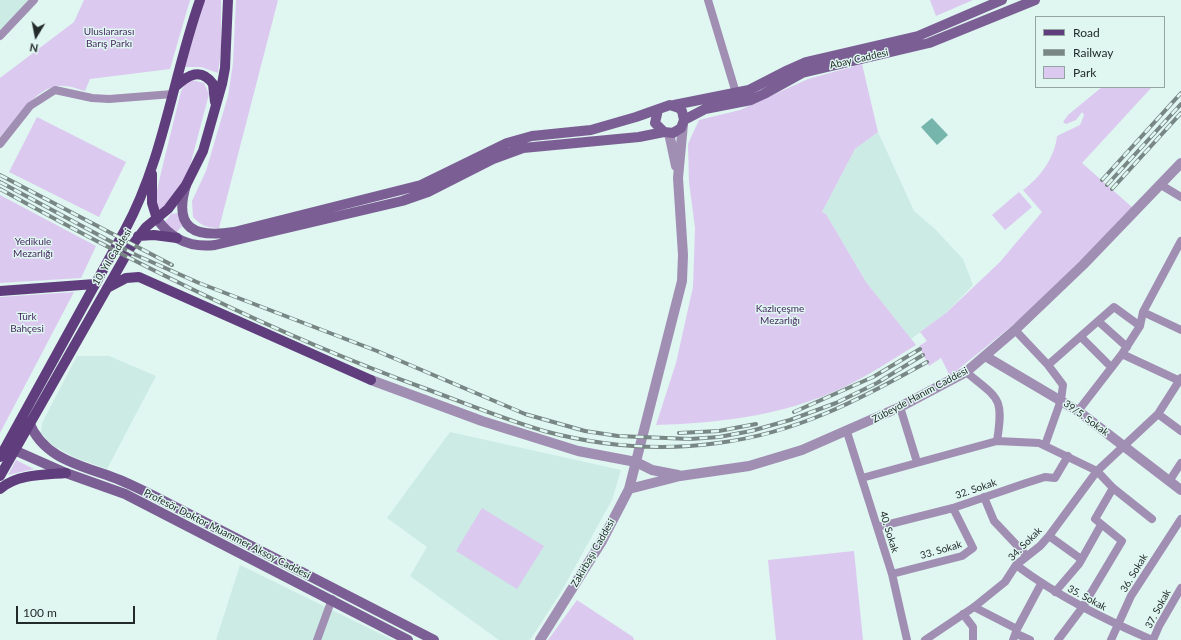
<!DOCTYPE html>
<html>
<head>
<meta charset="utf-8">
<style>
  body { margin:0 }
  #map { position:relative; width:1181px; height:640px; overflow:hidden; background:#dff6f1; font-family:Lato,sans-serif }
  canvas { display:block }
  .legend { position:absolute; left:1035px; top:16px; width:130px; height:72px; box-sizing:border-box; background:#dff6f1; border:1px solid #94a5a1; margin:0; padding:5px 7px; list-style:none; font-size:12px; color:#232b2a }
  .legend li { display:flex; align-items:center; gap:8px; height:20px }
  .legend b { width:20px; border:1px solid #94a5a1 }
  .north { position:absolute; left:16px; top:16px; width:40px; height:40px; -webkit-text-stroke:3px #dff6f1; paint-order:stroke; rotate:190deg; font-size:11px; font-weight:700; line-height:16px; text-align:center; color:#232b2a }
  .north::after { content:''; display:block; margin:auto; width:14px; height:18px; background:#232b2a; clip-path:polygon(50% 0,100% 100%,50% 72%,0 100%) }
  .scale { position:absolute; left:16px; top:606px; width:119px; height:18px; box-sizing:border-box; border:2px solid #232b2a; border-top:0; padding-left:5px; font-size:12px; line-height:14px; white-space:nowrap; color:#232b2a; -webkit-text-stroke:3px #dff6f1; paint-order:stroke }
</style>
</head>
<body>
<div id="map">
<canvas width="1181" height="640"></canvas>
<ul class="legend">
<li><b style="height:5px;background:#603d7d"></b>Road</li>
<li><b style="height:5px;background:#788684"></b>Railway</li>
<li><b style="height:11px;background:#dcc9ef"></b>Park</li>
</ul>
<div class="north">N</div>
<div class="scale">100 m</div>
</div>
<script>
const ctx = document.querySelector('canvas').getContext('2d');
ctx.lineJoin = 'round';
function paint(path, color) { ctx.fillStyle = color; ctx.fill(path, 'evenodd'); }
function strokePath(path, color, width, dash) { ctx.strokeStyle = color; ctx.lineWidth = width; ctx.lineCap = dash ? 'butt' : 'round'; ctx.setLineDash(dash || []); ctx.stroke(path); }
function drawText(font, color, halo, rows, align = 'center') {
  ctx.font = font + ' Lato,sans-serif'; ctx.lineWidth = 3; ctx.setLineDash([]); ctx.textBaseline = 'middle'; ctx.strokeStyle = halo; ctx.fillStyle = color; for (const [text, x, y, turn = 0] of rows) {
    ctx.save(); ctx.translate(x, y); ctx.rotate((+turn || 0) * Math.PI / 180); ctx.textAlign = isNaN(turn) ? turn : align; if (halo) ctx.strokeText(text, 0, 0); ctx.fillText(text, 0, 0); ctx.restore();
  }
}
const built = new Path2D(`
  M 0,0 L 29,0 L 0,30 Z
  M 878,132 L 914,211 L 935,229 L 963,259 L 973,285 L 946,313 L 911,339 L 866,282 L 826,214 L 822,212 L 855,149 Z
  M 77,356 L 109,356 L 156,376 L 107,469 L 74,457 L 52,445 L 41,433 L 42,423 Z
  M 450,432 L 621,470 L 612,500 L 561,592 L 530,640 L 499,640 L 410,576 L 427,547 L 387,518 Z
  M 240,565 L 393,640 L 216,640 Z`);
const green = new Path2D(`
  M 84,0 L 190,0 L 170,69 L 90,79 L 85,91 C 78,89 71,86 64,86 C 38,83 15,120 0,137 L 0,78 L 74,22 Z
  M 204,0 L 221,0 L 221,50 L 218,73 L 201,67 L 185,67 Z
  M 236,0 L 278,0 L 219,228 C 208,228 201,226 193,217 L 192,201 L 206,171 L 228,96 L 233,63 Z
  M 930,0 L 973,0 L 936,16 Z
  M 862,64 L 878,132 L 855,149 L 822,212 L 826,214 L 866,282 L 916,345 C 896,357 877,370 856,381 C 795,414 724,423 656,425 L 676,363 L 693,287 L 695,228 L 689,182 L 688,144 L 699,120 L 740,110 L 808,79 Z
  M 192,80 L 204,83 L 209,94 L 190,166 L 184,179 L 163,208 L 157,210 L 156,196 L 159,181 L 181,91 L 185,84 Z
  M 1102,87 L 1152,87 L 1082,163 L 1133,208 L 1035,307 L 950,376 L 941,358 L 929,366 L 919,346 L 927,341 L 920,332 L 946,313 L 1000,262 L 1042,212 L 1023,190 C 1040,178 1055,157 1057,136 L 1080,125 L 1084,115 L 1082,112 L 1076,120 L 1066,124 L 1063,122 L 1068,115 Z
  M 37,117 L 126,162 L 99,217 L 9,172 Z
  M 1019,192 L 1032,207 L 1005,230 L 992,215 Z
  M 0,195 L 96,246 L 81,278 L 0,283 Z
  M 177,213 L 182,226 L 176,233 L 164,223 L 171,214 Z
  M 74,292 L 0,433 L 0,297 Z
  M 16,460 L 34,469 L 8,475 Z
  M 482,508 L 544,546 L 517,589 L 456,551 Z
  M 854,551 L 863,640 L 776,640 L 768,560 Z
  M 577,600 L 633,637 L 634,640 L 548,640 Z`);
const water = new Path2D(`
  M 932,118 L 948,135 L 937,145 L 921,127 Z`);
const minor = new Path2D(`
  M 708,0 L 736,93
  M 0,36 L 34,0
  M 0,144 L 30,106 L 55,90 L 92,98 L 109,99 L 173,94
  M 1161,185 L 1181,197
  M 1143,312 L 1181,330
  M 1098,321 L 1127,347
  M 1015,330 L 1048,365 L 1063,385 L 1061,400 L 1045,445
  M 1082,338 L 1111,367
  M 1122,354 L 1180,381
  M 1048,365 L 1114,307 L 1140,326
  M 966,372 C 999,399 1004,397 997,441
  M 900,407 L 917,462
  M 1078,411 L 1122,354 L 1140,326 L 1143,312 L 1181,241
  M 1158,414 L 1181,431
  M 847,432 L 892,574 L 907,640
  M 862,478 L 997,441 L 1039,443 L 1097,471 L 1113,488 L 1152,519
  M 1170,480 L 1181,463
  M 984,497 L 994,521 L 1027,556
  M 878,527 L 953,508 L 1026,483 L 1045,477 L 1055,478 L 1068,456
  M 1049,536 L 1081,559
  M 1016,565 C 1059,597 1104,619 1152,640
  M 892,574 L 962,556 L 973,548 L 953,508
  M 1055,592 L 1079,564 L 1101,525
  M 974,607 L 1017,629
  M 963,614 L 973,627 L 973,640
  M 1017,634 L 1030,640
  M 317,640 L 332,599
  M 925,640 L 974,607 L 1005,582 L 1016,565 L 1040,546 L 1049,536 L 1097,471 L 1158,414 L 1181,378
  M 1013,640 L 1017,629 L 1041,584
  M 1058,640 L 1082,608 L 1122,541 L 1095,519 L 1113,488
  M 1111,640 L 1131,596 L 1181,519
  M 1153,640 L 1159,626 L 1181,588`);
const tertiary = new Path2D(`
  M 669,133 L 676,166
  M 985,356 L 1078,411 L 1181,490
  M 371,380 L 482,421 L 578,451 L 636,462 L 652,470 L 678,475
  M 629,489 L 680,476 L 749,466 L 802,450 L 900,407 L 966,372 L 1015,330 L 1083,265 L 1181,163
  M 540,640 L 602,541 L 629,489 L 682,281 L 683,255 L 678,178 L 683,124`);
const secondary = new Path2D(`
  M 674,105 L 749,90 L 788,70 L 806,62 L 918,36 L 1002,0
  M 658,110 L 655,123 L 664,132
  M 684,120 L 705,109 L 751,100 L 764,94 L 802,73 L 929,43 L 1035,0
  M 157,219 C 171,239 191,248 215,245 L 402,201 L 428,192 L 493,159 L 523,148 L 639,137 L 664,132 L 673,133 L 681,128 L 684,120 L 682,111 L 679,108 L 670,105 L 636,117 L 591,130 L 532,136 L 507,143 L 421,185 L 234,232 C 194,238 173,229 186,185
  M 29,422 C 43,458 79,465 112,477 C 126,482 140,489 154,496 L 434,640
  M 14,450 L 66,473 L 125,494 L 408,640`);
const primary = new Path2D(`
  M 176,86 C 188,75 201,67 213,84 L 215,102
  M 152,174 L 152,203 L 157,219
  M 138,236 L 154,235 L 177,238
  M 107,288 L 126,278 L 139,277 L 371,380
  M 0,291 L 95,284
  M 0,457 L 125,230 C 164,158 173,76 200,0
  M 0,476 L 130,248 L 146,227 L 168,209 L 186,185 L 203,151 L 222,84 L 225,68 L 228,0
  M 0,489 C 17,474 44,475 66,473`);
const rail = new Path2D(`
  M 0,175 L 172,265
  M 1102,180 L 1181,93
  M 0,182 L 136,255 L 199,283 L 377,351 L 525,414 L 585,431 L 618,436 L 690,439 L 719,437 L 751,431 L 790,420 L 836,403 L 877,383 L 923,355
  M 1107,185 L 1181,104
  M 0,189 C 136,264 275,334 421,387 C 462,402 503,419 544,431 C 600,446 661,451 718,443 C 797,433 859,400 927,362
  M 1112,189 L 1181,113
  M 794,412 L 873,377 L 920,349
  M 679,433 L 719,431 L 756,424`);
const parkNames = [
  ["Uluslararası",109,32],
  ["Barış Parkı",109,44],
  ["Yedikule",33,242],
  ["Mezarlığı",33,254],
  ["Kazlıçeşme",780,309],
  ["Mezarlığı",780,321],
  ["Türk",27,317],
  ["Bahçesi",27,329]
];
const streetNames = [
  ["Abay Caddesi",859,59,-13],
  ["10. Yıl Caddesi",112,257,-58],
  ["Zübeyde Hanım Caddesi",920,395,-28],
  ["39/5. Sokak",1086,418,36],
  ["32. Sokak",976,489,-19],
  ["40. Sokak",889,532,73],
  ["Profesör Doktor Muammer Aksoy Caddesi",227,534,27],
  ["34. Sokak",1025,544,-45],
  ["33. Sokak",941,550,-16],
  ["Zakirbaşı Caddesi",593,553,-60],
  ["36. Sokak",1134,573,-59],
  ["35. Sokak",1087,598,28],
  ["37. Sokak",1158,609,-62]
];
paint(built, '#ccebe5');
paint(green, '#dcc9ef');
paint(water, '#75b5ab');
strokePath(minor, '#a18eb3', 8);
strokePath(tertiary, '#a18eb3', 10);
strokePath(secondary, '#7b5f94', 10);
strokePath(primary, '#603d7d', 10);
strokePath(rail, '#788684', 4);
strokePath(rail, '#dff6f1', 2.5, [8]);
drawText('10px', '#482a61', '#dff6f1', parkNames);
drawText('10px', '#232b2a', '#dff6f1', streetNames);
</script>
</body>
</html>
